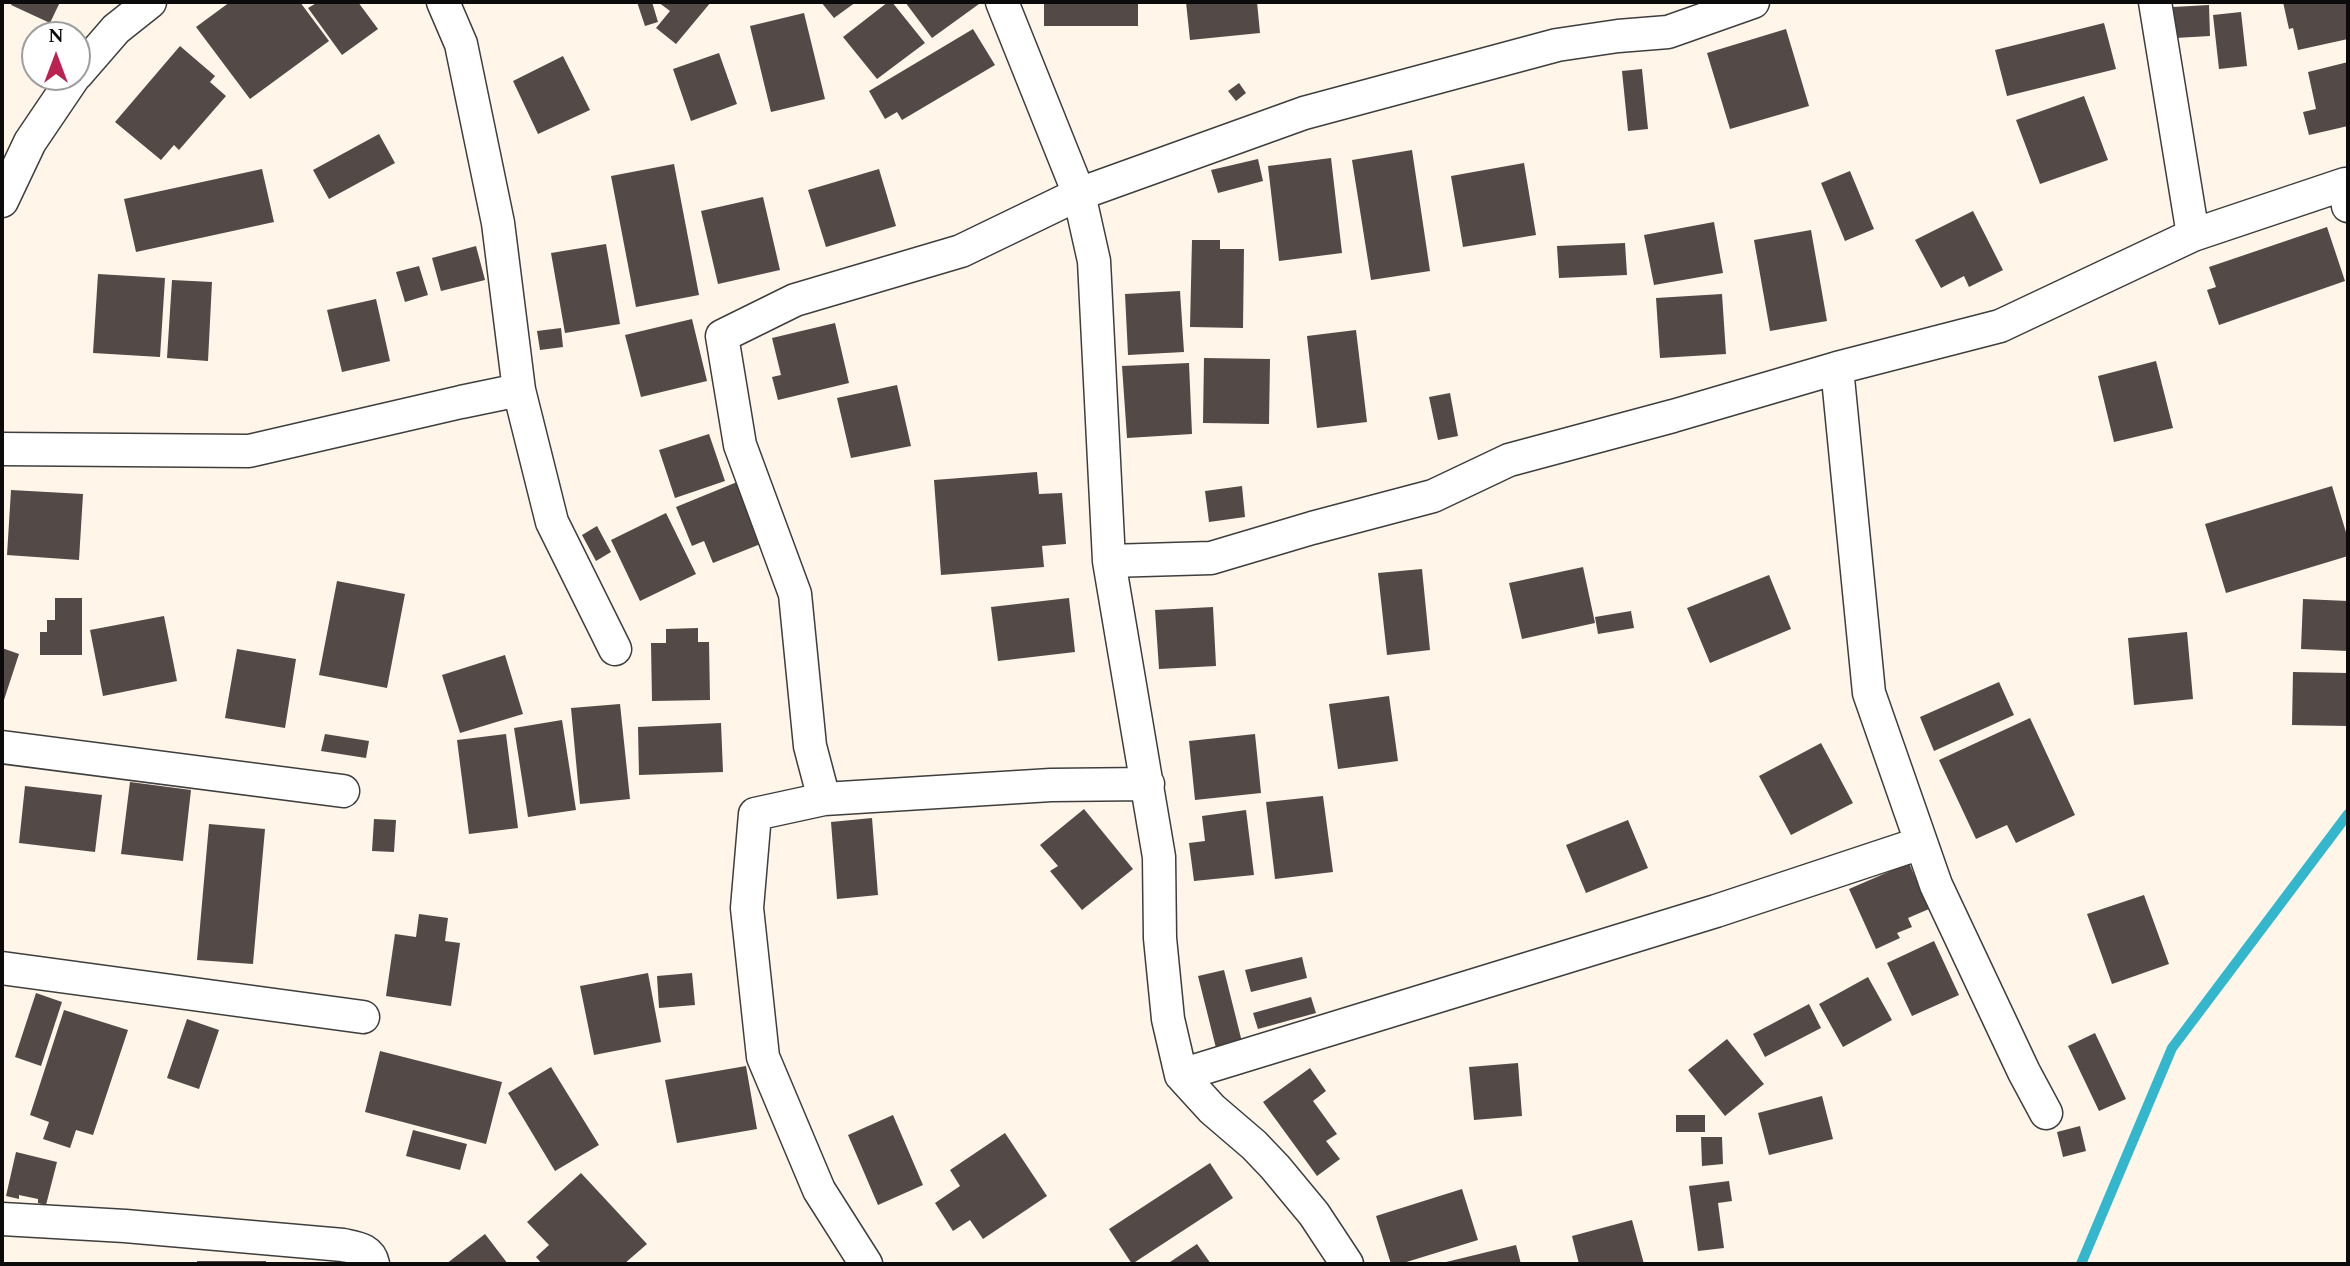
<!DOCTYPE html>
<html>
<head>
<meta charset="utf-8">
<style>
  body { margin:0 }
  #map { position:relative; width:2350px; height:1266px; overflow:hidden; background:#fff5e8; font-family:Spectral,serif }
  canvas { display:block }
  .frame { position:absolute; inset:0; border:4px solid #0b0b0b; pointer-events:none }
  .north { position:absolute; left:21px; top:21px; width:70px; height:70px; box-sizing:border-box; background:#fff; border:2px solid #9d9d9d; border-radius:50%; rotate:0deg; font-size:19px; font-weight:700; line-height:28px; text-align:center; color:#0b0b0b }
  .north::after { content:''; display:block; margin:auto; width:24px; height:32px; background:#ba2351; clip-path:polygon(50% 0,100% 100%,50% 72%,0 100%) }
</style>
</head>
<body>
<div id="map">
<canvas width="2350" height="1266"></canvas>
<div class="frame"></div>
<div class="north">N</div>
</div>
<script>
const ctx = document.querySelector('canvas').getContext('2d');
ctx.lineJoin = 'round';
function strokePath(path, color, width, dash) { ctx.strokeStyle = color; ctx.lineWidth = width; ctx.lineCap = dash ? 'butt' : 'round'; ctx.setLineDash(dash || []); ctx.stroke(path); }
function paint(path, color) { ctx.fillStyle = color; ctx.fill(path, 'evenodd'); }
const stream = new Path2D(`
  M 2081,1264 L 2172,1048 L 2348,814`);
const building = new Path2D(`
  M 12,2 L 60,2 L 50,23 L 11,5 Z
  M 230,2 L 300,2 L 329,41 L 250,99 L 196,27 Z
  M 318,2 L 358,2 L 378,29 L 342,55 L 308,8 Z
  M 637,2 L 652,2 L 658,22 L 645,26 Z
  M 658,2 L 711,2 L 676,44 L 656,28 L 670,11 Z
  M 821,2 L 856,2 L 834,18 Z
  M 888,2 L 892,2 L 925,43 L 877,79 L 843,37 Z
  M 905,2 L 978,2 L 979,4 L 932,38 Z
  M 1044,2 L 1138,2 L 1138,26 L 1044,26 Z
  M 1186,2 L 1257,2 L 1260,33 L 1190,40 Z
  M 2283,2 L 2348,2 L 2348,39 L 2298,50 L 2293,28 L 2289,29 Z
  M 2209,5 L 2210,36 L 2175,38 L 2173,7 Z
  M 2241,12 L 2247,66 L 2219,69 L 2213,15 Z
  M 804,13 L 825,99 L 771,112 L 750,26 Z
  M 2104,23 L 2116,69 L 2007,96 L 1995,50 Z
  M 973,29 L 995,65 L 902,120 L 897,112 L 885,119 L 869,91 Z
  M 1786,29 L 1809,106 L 1730,129 L 1707,53 Z
  M 180,46 L 215,76 L 210,82 L 226,96 L 179,150 L 174,145 L 161,160 L 115,122 Z
  M 719,53 L 737,104 L 691,121 L 673,69 Z
  M 563,56 L 590,110 L 538,134 L 513,81 Z
  M 2348,62 L 2348,126 L 2309,135 L 2303,112 L 2316,109 L 2308,72 Z
  M 1642,69 L 1648,129 L 1628,131 L 1622,71 Z
  M 1239,83 L 1246,93 L 1236,101 L 1228,91 Z
  M 2084,96 L 2108,160 L 2040,184 L 2016,120 Z
  M 379,134 L 395,163 L 329,199 L 313,170 Z
  M 1412,150 L 1430,271 L 1371,280 L 1352,160 Z
  M 1331,158 L 1342,253 L 1279,261 L 1268,166 Z
  M 1258,159 L 1263,181 L 1218,193 L 1211,170 Z
  M 1524,163 L 1536,235 L 1463,247 L 1451,176 Z
  M 674,164 L 699,295 L 636,307 L 611,176 Z
  M 262,169 L 274,222 L 136,252 L 124,199 Z
  M 879,169 L 896,226 L 826,247 L 808,190 Z
  M 1850,171 L 1874,229 L 1845,241 L 1821,183 Z
  M 763,197 L 780,270 L 718,284 L 701,211 Z
  M 1973,211 L 2003,270 L 1969,287 L 1964,276 L 1941,288 L 1915,240 Z
  M 1714,222 L 1723,273 L 1654,285 L 1644,235 Z
  M 2327,227 L 2345,281 L 2219,325 L 2207,290 L 2216,287 L 2209,267 Z
  M 1811,230 L 1827,321 L 1770,331 L 1754,240 Z
  M 1192,240 L 1220,240 L 1220,249 L 1244,249 L 1243,328 L 1190,327 Z
  M 1625,243 L 1627,275 L 1559,278 L 1557,246 Z
  M 606,244 L 620,324 L 565,333 L 551,253 Z
  M 476,246 L 485,280 L 441,291 L 432,258 Z
  M 419,266 L 428,295 L 405,302 L 396,272 Z
  M 98,274 L 165,278 L 160,357 L 93,353 Z
  M 172,280 L 212,282 L 208,361 L 167,358 Z
  M 1180,291 L 1184,352 L 1128,355 L 1125,294 Z
  M 1722,294 L 1726,354 L 1660,358 L 1656,298 Z
  M 376,299 L 390,361 L 342,372 L 327,310 Z
  M 692,319 L 707,381 L 641,397 L 625,335 Z
  M 835,323 L 849,383 L 778,400 L 772,377 L 781,375 L 772,338 Z
  M 561,328 L 563,347 L 540,350 L 537,331 Z
  M 1356,330 L 1367,422 L 1317,428 L 1307,336 Z
  M 1204,358 L 1270,359 L 1269,424 L 1203,423 Z
  M 2156,361 L 2173,428 L 2114,442 L 2098,376 Z
  M 1189,363 L 1192,434 L 1127,438 L 1122,366 Z
  M 897,385 L 911,446 L 851,458 L 837,398 Z
  M 1450,393 L 1458,436 L 1438,440 L 1429,397 Z
  M 709,434 L 725,481 L 675,498 L 659,450 Z
  M 1037,472 L 1039,494 L 1062,493 L 1066,544 L 1042,546 L 1044,567 L 941,575 L 934,480 Z
  M 742,480 L 768,541 L 713,563 L 704,541 L 692,546 L 676,507 Z
  M 1242,486 L 1245,517 L 1209,522 L 1205,491 Z
  M 2332,486 L 2348,539 L 2348,556 L 2226,593 L 2205,524 Z
  M 11,490 L 83,494 L 79,560 L 7,555 Z
  M 666,513 L 696,574 L 640,601 L 611,540 Z
  M 597,526 L 611,552 L 596,561 L 582,535 Z
  M 1583,567 L 1595,623 L 1522,639 L 1509,583 Z
  M 1422,569 L 1430,650 L 1387,655 L 1378,573 Z
  M 1769,575 L 1791,629 L 1710,663 L 1687,608 Z
  M 337,581 L 405,594 L 387,688 L 319,675 Z
  M 55,598 L 82,598 L 82,655 L 40,655 L 40,632 L 47,632 L 47,620 L 55,620 Z
  M 1069,598 L 1075,652 L 998,661 L 991,607 Z
  M 2303,599 L 2348,601 L 2348,651 L 2301,649 Z
  M 1213,607 L 1216,666 L 1159,669 L 1155,610 Z
  M 1631,611 L 1634,628 L 1598,634 L 1595,617 Z
  M 164,616 L 177,681 L 103,696 L 90,630 Z
  M 698,628 L 698,642 L 709,642 L 710,700 L 652,701 L 651,643 L 666,643 L 666,629 Z
  M 2187,632 L 2193,699 L 2134,705 L 2128,638 Z
  M 2,648 L 19,654 L 2,706 Z
  M 237,649 L 296,659 L 285,728 L 225,718 Z
  M 505,655 L 523,714 L 460,733 L 442,675 Z
  M 2293,672 L 2348,673 L 2348,726 L 2292,725 Z
  M 1999,682 L 2014,715 L 1934,751 L 1920,717 Z
  M 1389,696 L 1398,761 L 1338,769 L 1329,704 Z
  M 620,704 L 630,799 L 580,804 L 571,708 Z
  M 2030,718 L 2075,815 L 2016,843 L 2007,825 L 1976,839 L 1939,760 Z
  M 562,720 L 576,810 L 528,817 L 514,728 Z
  M 721,723 L 723,772 L 639,775 L 638,727 Z
  M 325,734 L 369,741 L 366,758 L 321,751 Z
  M 506,734 L 518,828 L 469,834 L 457,740 Z
  M 1255,734 L 1261,793 L 1195,800 L 1189,741 Z
  M 1821,743 L 1853,803 L 1791,835 L 1759,776 Z
  M 130,782 L 191,790 L 183,861 L 121,854 Z
  M 25,786 L 102,795 L 95,852 L 19,843 Z
  M 1323,796 L 1333,872 L 1275,879 L 1266,802 Z
  M 1084,809 L 1133,869 L 1082,910 L 1050,871 L 1058,866 L 1040,845 Z
  M 1246,810 L 1254,875 L 1194,881 L 1189,843 L 1205,841 L 1202,816 Z
  M 872,818 L 878,895 L 837,899 L 831,822 Z
  M 374,819 L 396,820 L 394,852 L 372,851 Z
  M 1628,820 L 1648,868 L 1586,893 L 1566,845 Z
  M 209,824 L 265,829 L 253,964 L 197,960 Z
  M 1909,863 L 1929,909 L 1908,918 L 1912,927 L 1897,933 L 1900,938 L 1876,949 L 1849,889 Z
  M 2144,895 L 2169,964 L 2112,984 L 2087,914 Z
  M 419,914 L 448,918 L 445,941 L 460,943 L 451,1006 L 386,996 L 395,934 L 416,937 Z
  M 1934,941 L 1959,995 L 1912,1016 L 1887,963 Z
  M 1302,957 L 1307,978 L 1251,992 L 1245,970 Z
  M 1224,970 L 1242,1042 L 1216,1048 L 1198,976 Z
  M 648,973 L 661,1042 L 594,1055 L 580,986 Z
  M 692,973 L 695,1005 L 659,1008 L 657,976 Z
  M 1868,977 L 1892,1020 L 1843,1047 L 1819,1004 Z
  M 36,993 L 62,1002 L 41,1066 L 15,1057 Z
  M 1311,997 L 1316,1013 L 1258,1029 L 1253,1013 Z
  M 1809,1004 L 1821,1028 L 1765,1057 L 1753,1034 Z
  M 64,1010 L 128,1030 L 93,1135 L 76,1130 L 70,1148 L 43,1139 L 49,1122 L 30,1115 Z
  M 187,1019 L 219,1030 L 199,1089 L 167,1078 Z
  M 2095,1033 L 2126,1099 L 2099,1111 L 2068,1046 Z
  M 1727,1039 L 1764,1084 L 1725,1116 L 1688,1070 Z
  M 380,1051 L 502,1082 L 486,1144 L 365,1112 Z
  M 1518,1063 L 1522,1116 L 1474,1120 L 1469,1067 Z
  M 746,1066 L 757,1129 L 677,1143 L 665,1080 Z
  M 551,1067 L 599,1145 L 555,1171 L 508,1093 Z
  M 1310,1068 L 1326,1091 L 1313,1101 L 1337,1134 L 1326,1141 L 1340,1159 L 1317,1176 L 1263,1102 Z
  M 1822,1096 L 1833,1139 L 1769,1155 L 1758,1113 Z
  M 893,1115 L 923,1185 L 878,1205 L 848,1135 Z
  M 1676,1115 L 1705,1115 L 1705,1132 L 1676,1132 Z
  M 2080,1126 L 2086,1151 L 2063,1157 L 2057,1132 Z
  M 413,1130 L 467,1144 L 460,1170 L 406,1156 Z
  M 1005,1133 L 1047,1196 L 983,1239 L 970,1220 L 953,1231 L 935,1203 L 960,1186 L 950,1170 Z
  M 1701,1137 L 1722,1137 L 1723,1164 L 1702,1166 Z
  M 16,1152 L 57,1162 L 46,1205 L 38,1203 L 38,1199 L 19,1195 L 19,1199 L 6,1196 Z
  M 1210,1163 L 1233,1198 L 1132,1264 L 1109,1229 Z
  M 581,1173 L 647,1244 L 624,1264 L 542,1264 L 536,1257 L 549,1245 L 527,1222 Z
  M 1729,1181 L 1732,1201 L 1718,1203 L 1724,1248 L 1698,1251 L 1689,1186 Z
  M 1462,1189 L 1478,1240 L 1400,1264 L 1391,1264 L 1376,1216 Z
  M 1632,1220 L 1644,1264 L 1579,1264 L 1572,1236 Z
  M 485,1234 L 508,1264 L 446,1264 Z
  M 1197,1244 L 1211,1264 L 1167,1264 Z
  M 1516,1245 L 1521,1264 L 1442,1264 L 1442,1263 Z
  M 197,1261 L 266,1261 L 266,1264 L 197,1264 Z`);
const minor = new Path2D(`
  M 443,2 L 461,44 L 498,223 L 519,390 L 552,522 L 615,649
  M 1002,2 L 1079,194 L 1094,261 L 1109,561 L 1159,857 L 1160,938 L 1168,1019 L 1181,1075 L 1212,1109 L 1254,1145 L 1275,1167 L 1314,1214 L 1347,1264
  M 2155,2 L 2193,235
  M 77,74 L 116,29 L 150,2
  M 2,201 L 30,142 L 74,77
  M 1837,368 L 2000,326 L 2193,235 L 2345,184 L 2348,206
  M 2,449 L 249,451 L 461,402 L 519,390
  M 1109,561 L 1211,558 L 1312,528 L 1433,496 L 1509,460 L 1673,416 L 1837,368 L 1869,693 L 1936,885 L 2024,1072 L 2046,1113
  M 2,747 L 343,791
  M 1148,784 L 1051,785 L 824,799 L 810,746 L 795,594 L 740,445 L 722,336 L 795,300 L 961,251 L 1079,194 L 1304,113 L 1557,45 L 1618,36 L 1668,32 L 1753,2
  M 824,799 L 755,814 L 747,908 L 763,1057 L 819,1190 L 866,1264
  M 2,968 L 363,1017
  M 1181,1075 L 1716,911 L 1921,843
  M 2,1219 L 125,1226 L 343,1245 C 357,1248 370,1249 373,1264`);
strokePath(stream, '#34b7cd', 10);
paint(building, '#534947');
strokePath(minor, '#3e3e3e', 35);
strokePath(minor, '#fff', 32);
</script>
</body>
</html>
